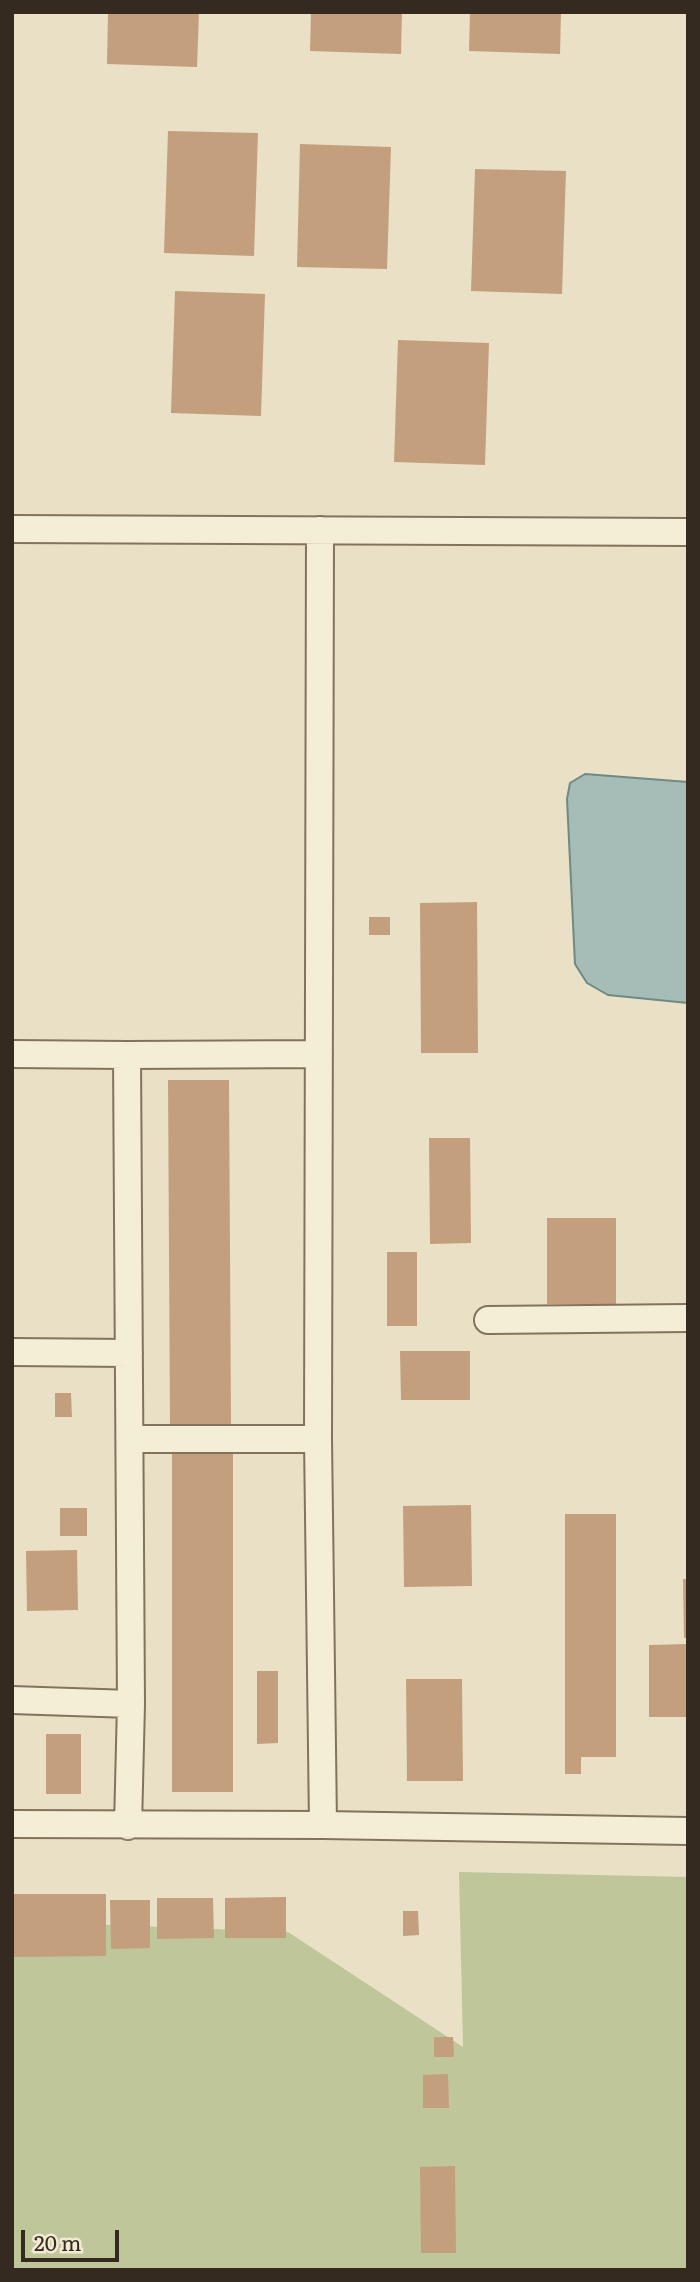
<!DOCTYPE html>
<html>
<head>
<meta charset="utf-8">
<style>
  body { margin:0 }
  #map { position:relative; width:700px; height:2282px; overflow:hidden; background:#e9e0c5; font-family:Literata,serif }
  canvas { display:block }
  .frame { position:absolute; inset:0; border:14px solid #342a1f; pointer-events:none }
  .scale { position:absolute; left:21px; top:2230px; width:98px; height:32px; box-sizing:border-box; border:4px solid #342a1f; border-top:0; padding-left:9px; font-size:21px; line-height:24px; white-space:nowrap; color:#342a1f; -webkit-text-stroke:5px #f2ead3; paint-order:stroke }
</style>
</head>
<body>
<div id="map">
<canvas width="700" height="2282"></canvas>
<div class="frame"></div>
<div class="scale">20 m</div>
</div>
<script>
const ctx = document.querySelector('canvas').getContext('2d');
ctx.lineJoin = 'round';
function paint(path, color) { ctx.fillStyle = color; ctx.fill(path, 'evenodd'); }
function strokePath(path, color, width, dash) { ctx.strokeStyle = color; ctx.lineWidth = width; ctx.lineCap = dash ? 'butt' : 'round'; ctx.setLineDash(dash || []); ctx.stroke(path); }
const green = new Path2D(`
  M 459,1872 L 688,1877 L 688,2270 L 12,2270 L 12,1921 L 288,1932 L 463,2047 Z`);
const water = new Path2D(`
  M 585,774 L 688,782 L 688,1003 L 608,995 L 587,983 L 575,964 L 567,799 L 570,783 Z`);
const building = new Path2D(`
  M 108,12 L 199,12 L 197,67 L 107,64 Z
  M 311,12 L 402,12 L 401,54 L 310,51 Z
  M 470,12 L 561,12 L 560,54 L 469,51 Z
  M 168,131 L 258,133 L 254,256 L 164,253 Z
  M 300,144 L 391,147 L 387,269 L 297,267 Z
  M 475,169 L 566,171 L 562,294 L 471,291 Z
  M 175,291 L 265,294 L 261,416 L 171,413 Z
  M 398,340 L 489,343 L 485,465 L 394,462 Z
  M 477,902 L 478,1053 L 421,1053 L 420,903 Z
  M 369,917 L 390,917 L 390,935 L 369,935 Z
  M 168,1080 L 229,1080 L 231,1424 L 170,1425 Z
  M 429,1138 L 470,1138 L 471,1243 L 430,1244 Z
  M 547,1218 L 616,1218 L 616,1304 L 547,1304 Z
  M 387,1252 L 417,1252 L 417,1326 L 387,1326 Z
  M 400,1351 L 470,1351 L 470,1400 L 401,1400 Z
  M 55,1393 L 71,1393 L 72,1417 L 55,1417 Z
  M 172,1454 L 233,1454 L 233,1792 L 172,1792 Z
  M 471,1505 L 472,1586 L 404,1587 L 403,1506 Z
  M 60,1508 L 87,1508 L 87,1536 L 60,1536 Z
  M 565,1514 L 616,1514 L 616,1757 L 581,1757 L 581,1774 L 565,1774 Z
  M 77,1550 L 78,1610 L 27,1611 L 26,1551 Z
  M 683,1579 L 688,1579 L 688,1638 L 684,1638 Z
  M 688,1644 L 688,1717 L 649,1717 L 649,1645 Z
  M 257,1671 L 278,1671 L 278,1743 L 257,1744 Z
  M 406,1679 L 462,1679 L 463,1781 L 407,1781 Z
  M 46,1734 L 81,1734 L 81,1794 L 46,1794 Z
  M 12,1894 L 106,1894 L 106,1956 L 12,1957 Z
  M 286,1897 L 286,1938 L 225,1938 L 225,1898 Z
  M 157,1898 L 213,1898 L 214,1938 L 157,1939 Z
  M 110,1900 L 150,1900 L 150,1948 L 111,1949 Z
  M 403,1911 L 418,1911 L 419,1935 L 403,1936 Z
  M 434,2037 L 453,2037 L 454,2057 L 434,2057 Z
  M 448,2074 L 449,2108 L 423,2108 L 423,2075 Z
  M 455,2166 L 456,2253 L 421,2253 L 420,2167 Z`);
const street = new Path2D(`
  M 12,529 L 688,532
  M 320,530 L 318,1439 L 323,1825
  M 12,1054 L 127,1055 L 131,1704 L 128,1826
  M 127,1055 L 319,1054
  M 488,1320 L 688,1318
  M 12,1352 L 129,1353
  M 130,1439 L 318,1439
  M 12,1700 L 131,1704
  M 12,1824 L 323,1825 L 688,1831`);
paint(green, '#bfc69a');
paint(water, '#a6bdb7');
strokePath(water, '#6e8a85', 2);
paint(building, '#c49f7e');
strokePath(street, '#82735d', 30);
strokePath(street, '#f5eed7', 26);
</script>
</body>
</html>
